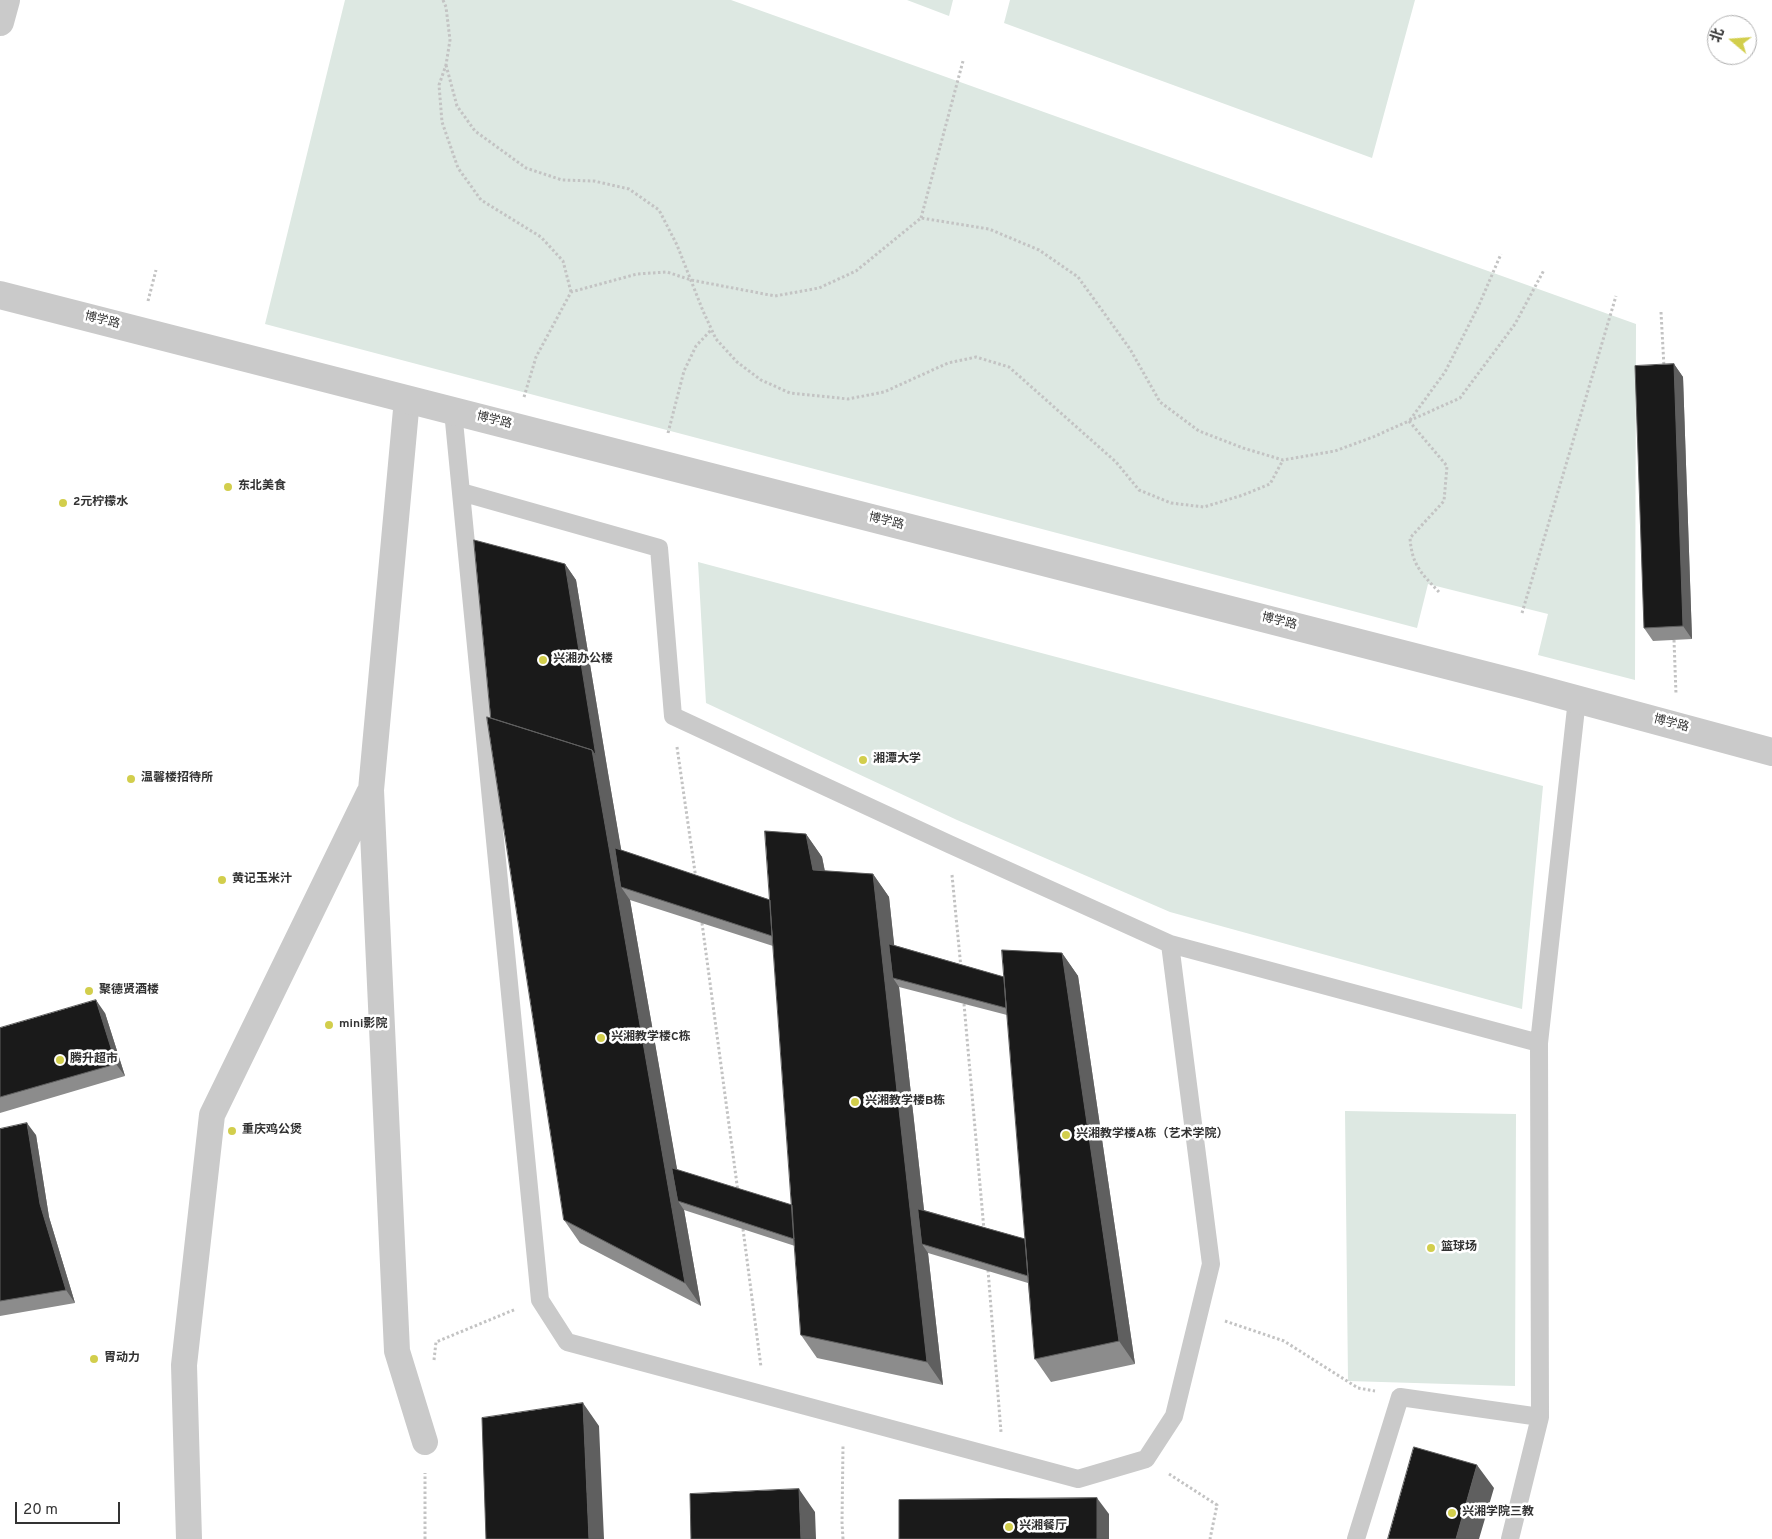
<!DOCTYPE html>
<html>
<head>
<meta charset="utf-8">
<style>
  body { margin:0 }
  #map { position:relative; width:1772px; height:1539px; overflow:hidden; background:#fff; font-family:Overpass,"Noto Sans SC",sans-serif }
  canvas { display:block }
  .north { position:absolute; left:1707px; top:15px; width:50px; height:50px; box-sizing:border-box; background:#fff; border:1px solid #adadad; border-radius:50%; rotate:288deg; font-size:14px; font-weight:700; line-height:20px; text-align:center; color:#333 }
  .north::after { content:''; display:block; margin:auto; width:18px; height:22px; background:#d2ce4c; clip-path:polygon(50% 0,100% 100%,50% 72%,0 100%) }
  .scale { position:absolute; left:15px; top:1502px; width:105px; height:22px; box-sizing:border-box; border:2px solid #333; border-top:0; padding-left:6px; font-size:15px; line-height:18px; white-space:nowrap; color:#333; -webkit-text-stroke:4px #fff; paint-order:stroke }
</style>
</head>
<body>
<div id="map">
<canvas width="1772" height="1539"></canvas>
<div class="north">北</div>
<div class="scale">20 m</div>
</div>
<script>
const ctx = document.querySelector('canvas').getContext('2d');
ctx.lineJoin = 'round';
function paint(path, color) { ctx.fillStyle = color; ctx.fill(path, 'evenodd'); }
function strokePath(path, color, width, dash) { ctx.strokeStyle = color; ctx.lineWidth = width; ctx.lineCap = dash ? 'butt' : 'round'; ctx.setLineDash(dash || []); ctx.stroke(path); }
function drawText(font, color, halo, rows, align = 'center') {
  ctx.font = font + ' Overpass,"Noto Sans SC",sans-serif'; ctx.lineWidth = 5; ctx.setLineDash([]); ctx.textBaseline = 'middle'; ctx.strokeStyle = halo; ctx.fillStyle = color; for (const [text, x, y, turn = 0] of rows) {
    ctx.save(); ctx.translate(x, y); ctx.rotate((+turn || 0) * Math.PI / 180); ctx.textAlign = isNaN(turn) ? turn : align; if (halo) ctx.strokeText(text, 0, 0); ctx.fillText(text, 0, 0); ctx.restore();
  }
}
const green = new Path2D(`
  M 345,0 L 731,0 L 1636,324 L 1635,680 L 1538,655 L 1548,614 L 1428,584 L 1417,628 L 265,324 Z
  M 907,0 L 953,0 L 949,16 Z
  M 1010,0 L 1415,0 L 1372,158 L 1004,23 Z
  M 698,562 L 1543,786 L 1522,1009 L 1170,912 L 957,820 L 706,703 Z
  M 1345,1111 L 1516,1114 L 1515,1386 L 1348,1381 Z`);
const path = new Path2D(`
  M 443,0 L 446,7 L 450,40 L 446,65 L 439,85 L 442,122 L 458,168 L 481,200 L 541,237 L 563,261 L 571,292
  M 446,65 L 457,106 L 475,131 L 526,168 L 562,180 L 594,181 L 629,189 L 659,210 L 677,245 L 703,311 L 716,339 L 737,362 L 761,380 L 790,393 L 848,399 L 884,392 L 948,363 L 976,357 L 1009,367 L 1116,462 L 1139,490 L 1171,503 L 1204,507 L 1243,495 L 1270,484 L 1283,460
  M 921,218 L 963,61
  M 148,301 L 156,270
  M 1661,312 L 1664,367
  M 524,397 L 536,357 L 571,292 L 637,274 L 667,272 L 691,280 L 775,296 L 819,288 L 856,271 L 921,218 L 989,229 L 1039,250 L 1078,277 L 1130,349 L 1160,402 L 1199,431 L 1243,448 L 1283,460 L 1335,451 L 1373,437 L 1460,398 L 1515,324 L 1544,270
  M 1410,420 L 1445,372 L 1479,305 L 1501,254
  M 1409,421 L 1447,466 L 1444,501 L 1410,538 C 1412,565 1421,573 1439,592
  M 668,433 L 684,371 L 696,346 L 712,329
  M 1522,613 L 1616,296
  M 1674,640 L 1676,694
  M 677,747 L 696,879
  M 952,875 L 961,968
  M 702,923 L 738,1192
  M 964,1004 L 984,1230
  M 743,1229 L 761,1367
  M 988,1270 L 1001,1432
  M 1225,1321 L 1284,1341 L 1358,1388 L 1375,1391
  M 434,1360 L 436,1342 L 516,1309
  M 1169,1474 L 1217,1505 L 1210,1539
  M 425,1539 L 425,1473
  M 843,1539 L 842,1523 L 843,1445`);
const service = new Path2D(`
  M 453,411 L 540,1300 L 567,1342 L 1078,1479 L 1146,1459 L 1174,1416 L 1211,1264 L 1170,944
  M 461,492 L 659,548 L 673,716 L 949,844 L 1170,944 L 1539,1043 L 1540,1417 L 1510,1539
  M 1539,1043 L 1577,699
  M 1356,1539 L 1400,1397 L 1540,1417`);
const pedestrian = new Path2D(`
  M 407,399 L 371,790 L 397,1351 L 425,1442
  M 189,1539 L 184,1365 L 212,1115 L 369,793`);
const minor = new Path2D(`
  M 0,22 L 6,0
  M 0,295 L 1524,685 L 1772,752`);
const wall = new Path2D(`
  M 1674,364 L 1683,377 L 1692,639 L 1653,641 L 1644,628 Z
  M 565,564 L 576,580 L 608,773 L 621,850 L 770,900 L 806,834 L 822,857 L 825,871 L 873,874 L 889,897 L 894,945 L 1004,977 L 1062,953 L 1078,976 L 1135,1364 L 1051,1382 L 1035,1359 L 1028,1283 L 928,1253 L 943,1385 L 817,1358 L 801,1335 L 795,1246 L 684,1210 L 701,1306 L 580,1243 L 564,1220 L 491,718 ZM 630,900 L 773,946 L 792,1205 L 677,1170 ZM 899,987 L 1007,1015 L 1025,1239 L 924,1210 Z
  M 105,1013 L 125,1076 L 0,1113 L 0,1028 Z
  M 0,1129 L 36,1135 L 49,1217 L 75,1303 L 0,1316 Z`);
const shadedWall = new Path2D(`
  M 1674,364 L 1683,377 L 1692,639 L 1683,626 Z
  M 565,564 L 576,580 L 608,773 L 628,889 L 621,887 L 630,900 L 683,1203 L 678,1201 L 684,1210 L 701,1306 L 685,1283 L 592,750 Z
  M 806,834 L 822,857 L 829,893 L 813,870 Z
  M 873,874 L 889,897 L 898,980 L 893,978 L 899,987 L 928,1246 L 922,1244 L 928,1253 L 943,1385 L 927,1362 Z
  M 1062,953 L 1078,976 L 1135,1364 L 1119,1341 Z
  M 96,1000 L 105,1013 L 125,1076 L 116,1064 Z
  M 27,1123 L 36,1135 L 49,1217 L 75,1303 L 66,1290 L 40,1204 Z
  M 583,1403 L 599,1426 L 604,1539 L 589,1539 Z
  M 1477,1465 L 1494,1488 L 1479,1539 L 1456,1539 Z
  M 799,1489 L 815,1512 L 816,1539 L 801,1539 Z
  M 1097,1498 L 1109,1514 L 1109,1539 L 1097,1539 Z`);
const building = new Path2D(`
  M 1674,364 L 1683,626 L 1644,628 L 1635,366 Z
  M 474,540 L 565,564 L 596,756 L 592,750 L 491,718 Z
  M 487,717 L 592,750 L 685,1283 L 564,1220 Z
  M 765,831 L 806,834 L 813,870 L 873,874 L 927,1362 L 801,1335 Z
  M 615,848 L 770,900 L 772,936 L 621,887 Z
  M 889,944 L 1004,977 L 1006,1008 L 893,978 Z
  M 1002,950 L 1062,953 L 1119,1341 L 1035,1359 Z
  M 96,1000 L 116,1064 L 0,1097 L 0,1028 Z
  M 27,1123 L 40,1204 L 66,1290 L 0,1301 L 0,1129 Z
  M 672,1168 L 792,1205 L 794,1239 L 678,1201 Z
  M 918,1209 L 1025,1239 L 1028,1276 L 922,1244 Z
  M 583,1403 L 589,1539 L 486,1539 L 482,1418 Z
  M 1414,1447 L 1477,1465 L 1456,1539 L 1388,1539 Z
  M 799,1489 L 801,1539 L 691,1539 L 690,1494 Z
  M 1097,1498 L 1097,1539 L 899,1539 L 899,1500 Z`);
const markers = [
  [228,487,5,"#d2ce4c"],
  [63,503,5,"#d2ce4c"],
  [543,660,5,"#d2ce4c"],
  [863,760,5,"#d2ce4c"],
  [131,779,5,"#d2ce4c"],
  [222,880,5,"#d2ce4c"],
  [89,991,5,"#d2ce4c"],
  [329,1025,5,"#d2ce4c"],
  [601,1038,5,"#d2ce4c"],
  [60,1060,5,"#d2ce4c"],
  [855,1102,5,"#d2ce4c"],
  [232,1131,5,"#d2ce4c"],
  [1066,1135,5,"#d2ce4c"],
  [1431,1248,5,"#d2ce4c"],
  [94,1359,5,"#d2ce4c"],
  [1452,1513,5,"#d2ce4c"],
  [1009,1527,5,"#d2ce4c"]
];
const streetNames = [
  ["博学路",102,321,14],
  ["博学路",494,421,14],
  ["博学路",886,522,14],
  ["博学路",1279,622,14],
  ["博学路",1671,724,15]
];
const poiNames = [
  ["东北美食",238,487],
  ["2元柠檬水",73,503],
  ["兴湘办公楼",553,660],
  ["湘潭大学",873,760],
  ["温馨楼招待所",141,779],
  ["黄记玉米汁",232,880],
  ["聚德贤酒楼",99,991],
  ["mini影院",339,1025],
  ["兴湘教学楼C栋",611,1038],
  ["腾升超市",70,1060],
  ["兴湘教学楼B栋",865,1102],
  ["重庆鸡公煲",242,1131],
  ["兴湘教学楼A栋（艺术学院）",1076,1135],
  ["篮球场",1441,1248],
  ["胃动力",104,1359],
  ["兴湘学院三教",1462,1513],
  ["兴湘餐厅",1019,1527]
];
paint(green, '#dde8e2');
strokePath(path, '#c3c3c3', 3, [2.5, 2.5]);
strokePath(service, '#cacaca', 18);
strokePath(pedestrian, '#cacaca', 26);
strokePath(minor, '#cacaca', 28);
paint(wall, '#8c8c8c');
paint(shadedWall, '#5f5f5f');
paint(building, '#1a1a1a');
strokePath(building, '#5f5f5f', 1);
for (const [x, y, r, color] of markers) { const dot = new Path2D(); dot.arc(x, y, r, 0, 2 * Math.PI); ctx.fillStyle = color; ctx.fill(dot); strokePath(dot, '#fff', 2); }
drawText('12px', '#333', '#fff', streetNames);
drawText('bold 12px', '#333', '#fff', poiNames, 'left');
</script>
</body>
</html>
